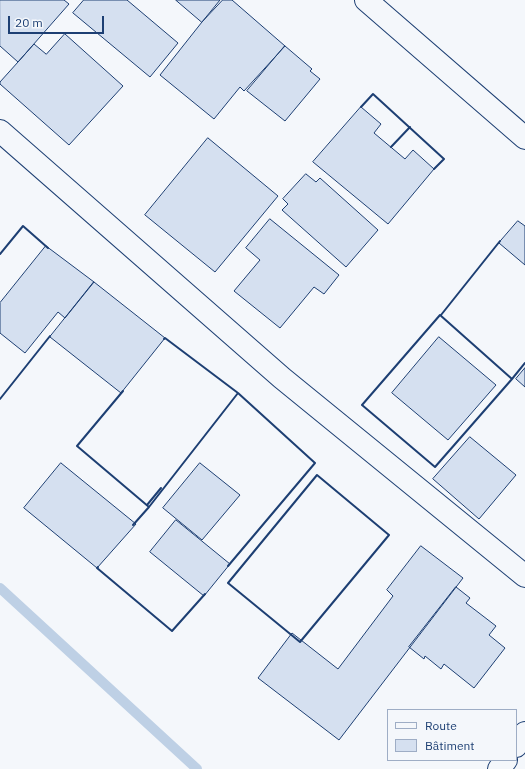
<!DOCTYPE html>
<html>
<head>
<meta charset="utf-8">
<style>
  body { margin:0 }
  #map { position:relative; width:525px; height:769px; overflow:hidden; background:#f4f7fb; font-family:"IBM Plex Sans",sans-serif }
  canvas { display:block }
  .legend { position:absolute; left:387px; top:709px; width:130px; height:52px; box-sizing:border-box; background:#f4f7fb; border:1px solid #9eadc5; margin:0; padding:5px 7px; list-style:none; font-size:12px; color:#1d3f73 }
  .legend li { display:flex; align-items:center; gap:8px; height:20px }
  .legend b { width:20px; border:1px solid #9eadc5 }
  .scale { position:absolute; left:8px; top:16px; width:96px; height:18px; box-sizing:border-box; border:2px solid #1d3f73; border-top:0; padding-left:5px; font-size:12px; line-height:14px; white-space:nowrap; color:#1d3f73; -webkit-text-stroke:3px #f4f7fb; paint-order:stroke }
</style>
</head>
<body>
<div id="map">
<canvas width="525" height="769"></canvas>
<ul class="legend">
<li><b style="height:5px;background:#f4f7fb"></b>Route</li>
<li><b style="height:11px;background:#d5e0f0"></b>Bâtiment</li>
</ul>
<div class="scale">20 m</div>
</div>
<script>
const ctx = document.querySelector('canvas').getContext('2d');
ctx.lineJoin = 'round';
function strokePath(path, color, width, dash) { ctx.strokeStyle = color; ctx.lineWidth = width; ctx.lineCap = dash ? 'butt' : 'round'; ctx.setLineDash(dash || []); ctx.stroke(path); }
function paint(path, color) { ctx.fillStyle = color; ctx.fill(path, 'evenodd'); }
const stream = new Path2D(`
  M 0,588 L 197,769`);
const building = new Path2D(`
  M 0,0 L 64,0 L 69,4 L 18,62 L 0,46 Z
  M 84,0 L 127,0 L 178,43 L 150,77 L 73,13 Z
  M 176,0 L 220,0 L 202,22 Z
  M 223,0 L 232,0 L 285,46 L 244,91 L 240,87 L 214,119 L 160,75 L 202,22 Z
  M 65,34 L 123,86 L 69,145 L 0,84 L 0,82 L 18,62 L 34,44 L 46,54 Z
  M 285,46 L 312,69 L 310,71 L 320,79 L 285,121 L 247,91 Z
  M 361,107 L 381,124 L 374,133 L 405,159 L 413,150 L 434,169 L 388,224 L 313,162 Z
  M 208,138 L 278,196 L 215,272 L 145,215 Z
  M 306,174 L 316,182 L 320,178 L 378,230 L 346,267 L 282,210 L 288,204 L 283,199 Z
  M 270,219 L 339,275 L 324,294 L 314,287 L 280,328 L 234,291 L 260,260 L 246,248 Z
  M 518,221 L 525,226 L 525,265 L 499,243 Z
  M 46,246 L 94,282 L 65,318 L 58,312 L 25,353 L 0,333 L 0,303 Z
  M 94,282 L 165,338 L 121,393 L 50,337 Z
  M 439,337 L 496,385 L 448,440 L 392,393 Z
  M 525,368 L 525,387 L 516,379 Z
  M 470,437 L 516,475 L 479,519 L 433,479 Z
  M 61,463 L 136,524 L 97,568 L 24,508 Z
  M 200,463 L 240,495 L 202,540 L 163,508 Z
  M 176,520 L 230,564 L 204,596 L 150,552 Z
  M 421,546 L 463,578 L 339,740 L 258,678 L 292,633 L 338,669 L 393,596 L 387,590 Z
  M 456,587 L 470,598 L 466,603 L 496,626 L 489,635 L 505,648 L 474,688 L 444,664 L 441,669 L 425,656 L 424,659 L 409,647 Z`);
const minor = new Path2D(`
  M 366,0 L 525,138
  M 0,131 L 282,378 L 525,576
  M 516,746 L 525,733
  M 499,769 L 506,760`);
const wall = new Path2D(`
  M 361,107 L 373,94 L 444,159 L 434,169
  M 391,147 L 410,127
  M 0,254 L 23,226 L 48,248
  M 440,315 L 512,379 L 435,467 L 362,405 Z
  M 441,315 L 500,241
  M 164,339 L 165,338 L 238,393 L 315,463 L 228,566
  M 511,378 L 512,379 L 525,363
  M 123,391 L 77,446 L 149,507
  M 0,399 L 50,336
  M 317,475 L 389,535 L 300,642 L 228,583 Z
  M 147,505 L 161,488
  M 133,525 L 149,507 L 238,393
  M 98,567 L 97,568 L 172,631 L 205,594`);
strokePath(stream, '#bed0e5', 10);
paint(building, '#d5e0f0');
strokePath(building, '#1d3f73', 1);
strokePath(minor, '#1d3f73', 24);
strokePath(minor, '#f4f7fb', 22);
strokePath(wall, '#1d3f73', 2);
</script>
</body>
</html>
